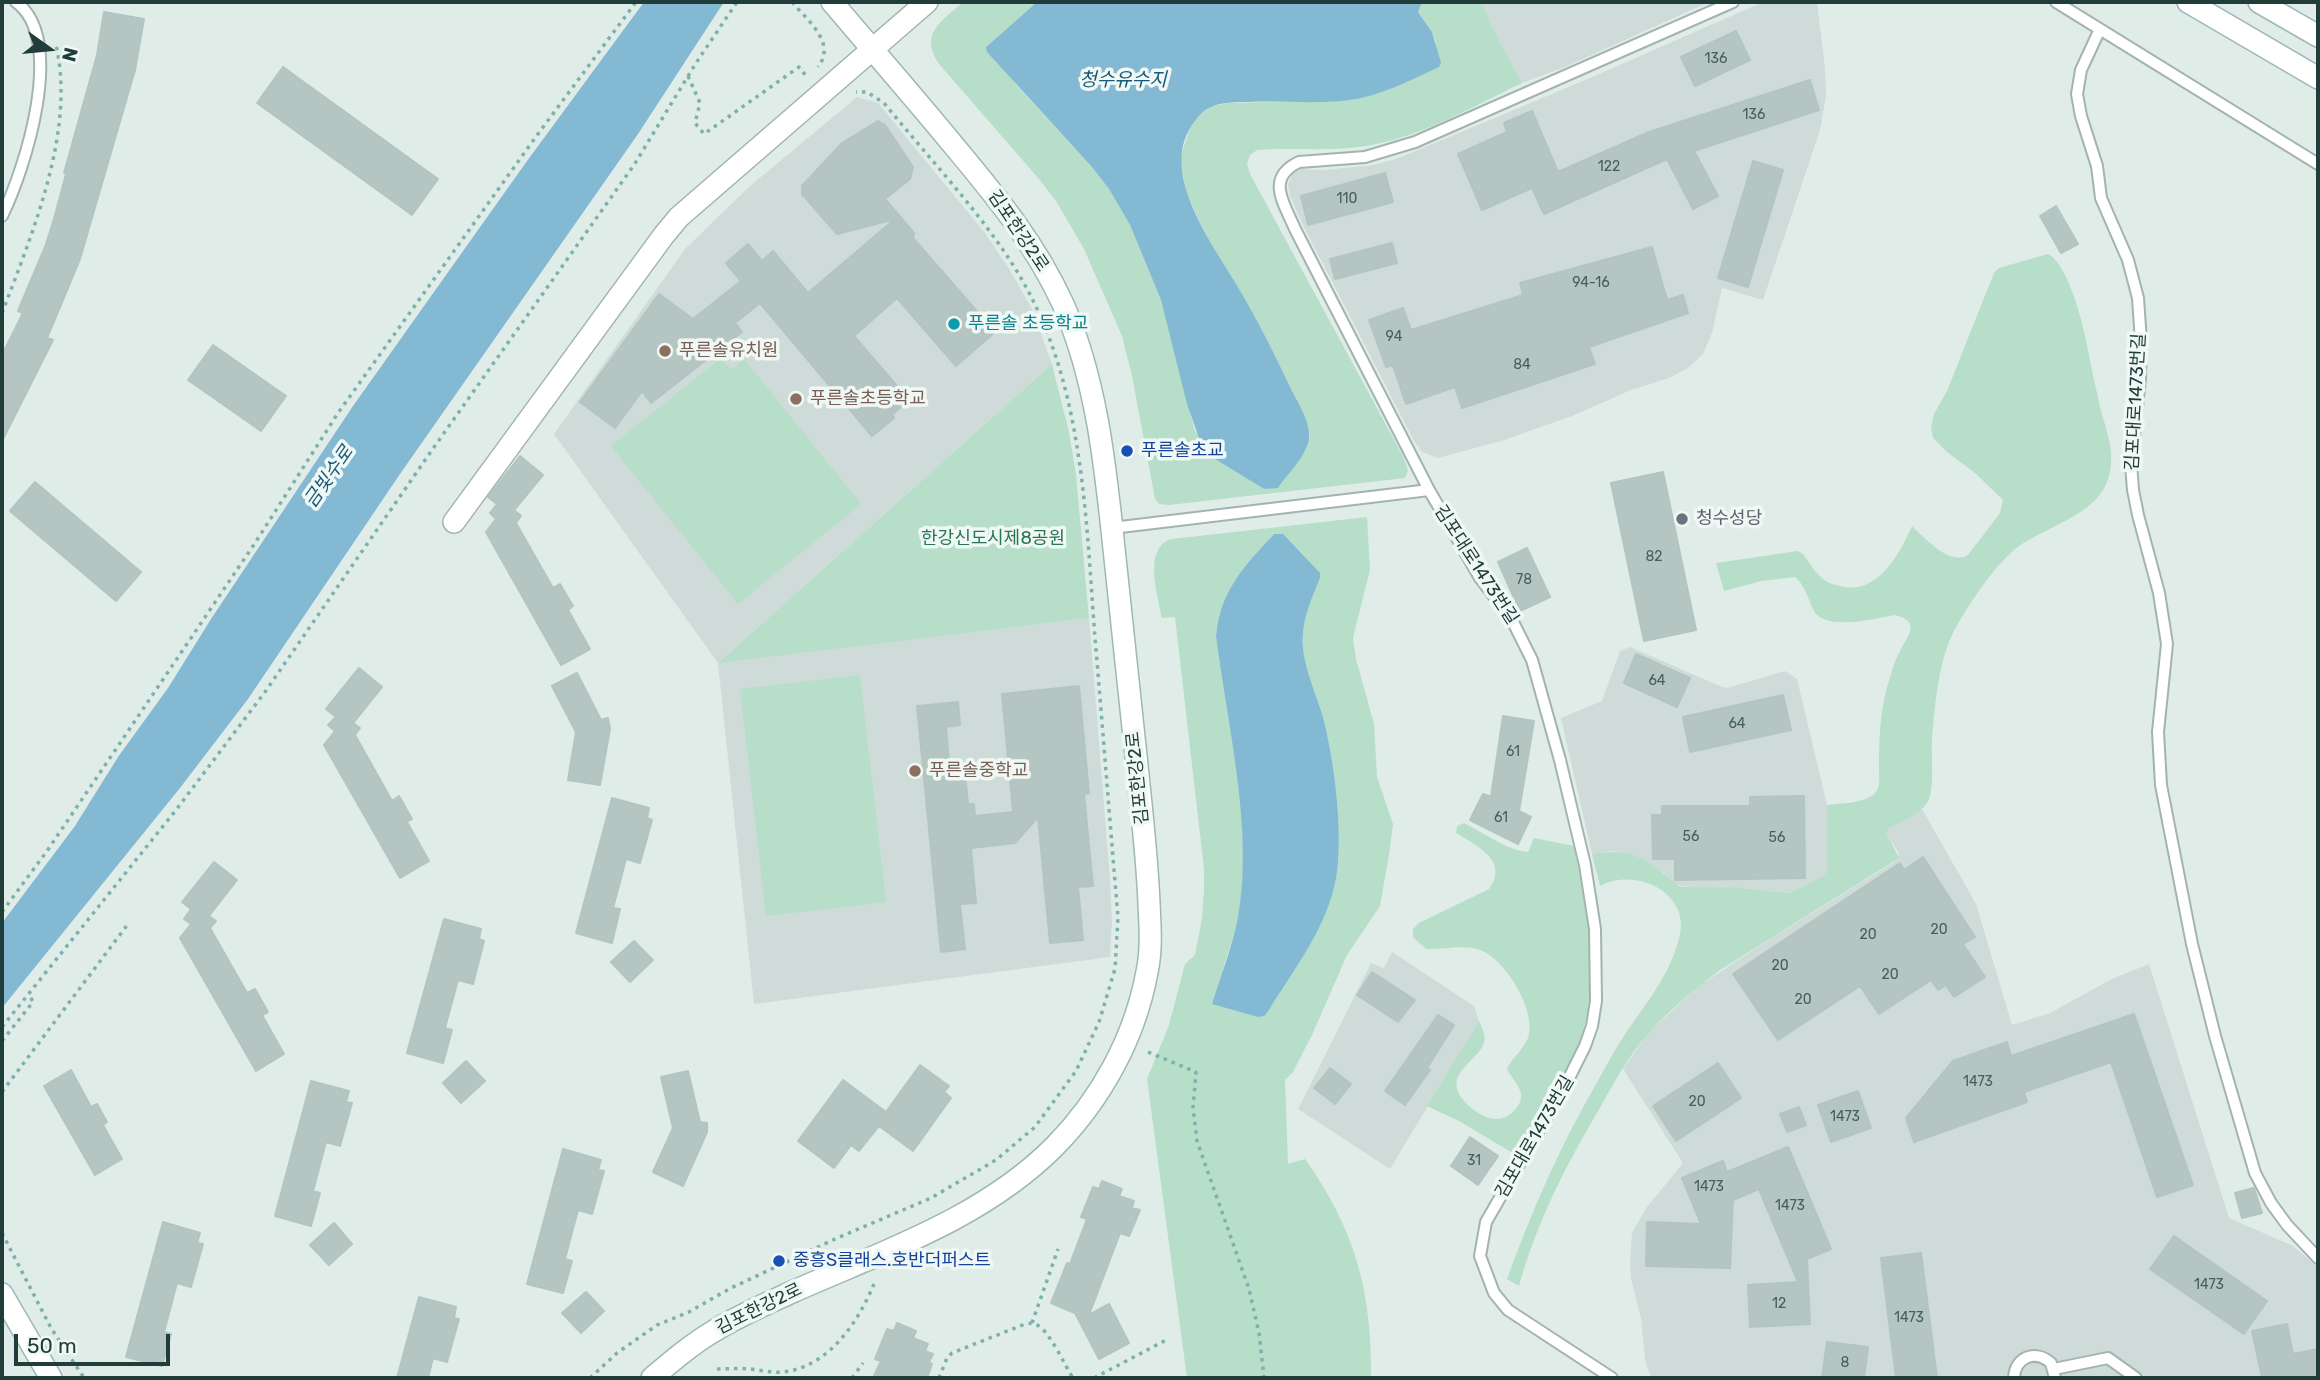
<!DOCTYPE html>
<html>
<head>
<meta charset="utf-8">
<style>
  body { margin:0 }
  #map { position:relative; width:2320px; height:1380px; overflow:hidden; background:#e0ece8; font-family:Rubik,sans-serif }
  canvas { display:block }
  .frame { position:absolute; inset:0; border:4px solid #203d3a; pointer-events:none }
  .north { position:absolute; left:14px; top:14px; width:70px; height:70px; -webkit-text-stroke:5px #f0f8f5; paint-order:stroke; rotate:105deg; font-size:19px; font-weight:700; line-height:28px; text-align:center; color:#203d3a }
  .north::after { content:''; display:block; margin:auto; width:24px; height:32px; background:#203d3a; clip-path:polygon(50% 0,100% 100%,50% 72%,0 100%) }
  .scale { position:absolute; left:14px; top:1334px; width:156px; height:32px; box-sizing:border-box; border:4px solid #203d3a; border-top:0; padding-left:9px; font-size:21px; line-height:24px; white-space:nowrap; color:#203d3a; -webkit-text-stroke:5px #f0f8f5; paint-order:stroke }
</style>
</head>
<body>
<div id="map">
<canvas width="2320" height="1380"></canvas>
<div class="frame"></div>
<div class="north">N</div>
<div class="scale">50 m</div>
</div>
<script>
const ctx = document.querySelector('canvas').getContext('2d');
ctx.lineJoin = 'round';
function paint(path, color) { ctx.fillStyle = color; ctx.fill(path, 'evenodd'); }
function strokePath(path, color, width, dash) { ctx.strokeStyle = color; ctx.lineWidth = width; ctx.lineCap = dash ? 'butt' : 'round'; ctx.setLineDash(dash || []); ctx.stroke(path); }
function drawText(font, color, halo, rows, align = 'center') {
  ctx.font = font + ' Rubik,"Noto Sans KR",sans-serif'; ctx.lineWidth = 7; ctx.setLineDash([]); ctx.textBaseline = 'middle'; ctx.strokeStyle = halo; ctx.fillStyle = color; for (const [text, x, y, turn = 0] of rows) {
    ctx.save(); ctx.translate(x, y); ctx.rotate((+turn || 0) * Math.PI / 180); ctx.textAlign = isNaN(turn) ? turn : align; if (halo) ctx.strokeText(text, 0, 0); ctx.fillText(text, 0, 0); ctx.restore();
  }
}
const built = new Path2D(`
  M 1482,2 L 1709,2 L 1565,67 L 1522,83 L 1491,25 Z
  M 1763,2 L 1817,2 L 1825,68 L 1826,96 L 1820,130 L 1763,300 L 1722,288 L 1712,333 L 1703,354 L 1688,368 L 1669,378 L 1631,390 L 1572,416 L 1501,441 L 1438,458 L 1422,452 L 1414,441 L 1302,223 L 1290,196 L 1288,185 L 1293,172 L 1301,169 L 1324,170 L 1374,165 L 1399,158 L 1590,78 Z
  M 857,97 L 878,103 L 985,233 L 1011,272 L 1032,309 L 1052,364 L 719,662 L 1089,618 L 1110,880 L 1112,921 L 1110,957 L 754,1004 L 718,663 L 554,434 L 685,249 L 750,186 Z
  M 1630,647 L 1722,687 L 1727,688 L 1785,671 L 1797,679 L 1827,805 L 1827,871 L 1823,876 L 1790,893 L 1743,888 L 1698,889 L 1674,884 L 1665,874 L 1639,857 L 1614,851 L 1592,854 L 1561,718 L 1602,701 L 1620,651 Z
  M 1922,809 L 1976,904 L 2012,1025 L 2050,1013 L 2112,979 L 2149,964 L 2229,1218 L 2293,1246 L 2318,1267 L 2318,1378 L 1651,1378 L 1645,1360 L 1641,1318 L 1631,1278 L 1630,1262 L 1632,1233 L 1647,1207 L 1683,1163 L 1623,1069 L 1648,1033 L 1699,986 L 1756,948 L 1894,862 L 1899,854 L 1887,834 L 1888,829 Z
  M 1392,952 L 1474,1006 L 1479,1021 L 1390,1169 L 1298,1109 L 1371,963 L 1384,968 Z`);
const green = new Path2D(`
  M 963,2 L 1037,2 L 986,47 L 1019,88 L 1091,166 L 1109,189 L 1130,225 L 1161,300 L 1195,431 L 1215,459 L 1264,489 L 1278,487 L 1306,450 L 1310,436 L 1306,421 L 1280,366 L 1202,227 L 1187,194 L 1180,159 L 1190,127 L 1200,114 L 1212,106 L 1227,103 L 1347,100 L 1436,42 L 1432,32 L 1418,12 L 1422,2 L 1482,2 L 1491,25 L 1522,83 C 1472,107 1421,137 1366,146 C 1330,152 1293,147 1257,150 L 1250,155 L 1247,163 L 1250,174 L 1404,458 L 1408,471 L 1405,478 L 1169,505 L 1159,504 L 1155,499 L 1132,376 L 1122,336 L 1084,249 L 1056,201 L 1039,179 L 939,64 C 919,33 941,22 963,2 Z
  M 2048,254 C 2067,263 2082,320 2086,340 C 2090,360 2094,381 2099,402 C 2103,421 2113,444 2111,464 C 2108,516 2046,523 2013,551 C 1992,569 1970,603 1956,627 C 1938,660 1935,704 1932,740 C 1931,755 1935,792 1927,803 C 1919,815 1900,822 1888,829 L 1887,834 L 1899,858 L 1720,970 C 1695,989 1669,1010 1648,1034 C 1629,1055 1615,1081 1601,1106 C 1567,1163 1537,1221 1519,1286 L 1507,1279 C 1531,1213 1559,1148 1595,1086 C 1605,1068 1615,1049 1627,1031 C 1648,1001 1672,972 1680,934 C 1689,891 1634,867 1600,886 L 1592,854 C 1623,849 1640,853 1664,874 C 1671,879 1674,884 1682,887 L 1743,888 L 1790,893 L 1823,876 L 1827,871 L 1827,805 C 1841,803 1862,804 1874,794 C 1881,788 1879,777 1879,768 C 1879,740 1880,714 1887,687 C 1891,675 1894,662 1900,651 C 1908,635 1922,621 1894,615 C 1875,619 1825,631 1814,611 C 1808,599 1805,585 1795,577 L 1761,581 L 1724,591 L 1716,563 L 1798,551 L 1803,554 C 1809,562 1815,573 1823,579 C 1829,584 1837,585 1844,587 C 1879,593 1900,553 1912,526 C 1925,538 1949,566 1968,555 L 2000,513 L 2003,500 L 1975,473 L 1947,452 L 1933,438 L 1931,427 L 1934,414 L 1947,391 L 1994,273 L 1999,268 Z
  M 721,358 L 731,370 L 744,359 L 861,504 L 738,604 L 611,446 Z
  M 1052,364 L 1069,432 L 1076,475 L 1089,618 L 718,663 Z
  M 1367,517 L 1370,570 L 1353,638 L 1356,659 L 1374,724 L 1377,777 L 1393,824 L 1389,855 L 1380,906 L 1347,955 L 1312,1035 L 1293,1072 L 1285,1080 L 1288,1164 L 1305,1159 C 1355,1229 1372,1292 1371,1378 L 1187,1378 L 1147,1079 L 1169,1025 L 1185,964 L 1195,955 L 1202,918 L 1204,891 L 1204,869 L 1175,617 L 1162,618 C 1158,596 1142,547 1172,539 ZM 1274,534 L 1320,578 C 1313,596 1304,615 1303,634 C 1300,662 1316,691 1323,717 C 1334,760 1343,829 1337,872 C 1330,924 1296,966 1269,1010 L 1223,969 C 1228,952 1234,935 1238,918 C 1255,831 1227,724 1216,636 C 1220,591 1244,566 1274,534 Z
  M 860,675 L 886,902 L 766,916 L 740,689 Z
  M 1464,823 C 1484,833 1506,850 1528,852 L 1534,838 L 1574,846 C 1584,896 1595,950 1589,1001 C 1584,1055 1545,1111 1516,1155 L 1459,1121 L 1427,1106 L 1479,1021 C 1482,1028 1486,1035 1484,1042 C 1479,1063 1436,1074 1469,1106 C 1477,1113 1487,1119 1498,1119 C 1510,1118 1523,1105 1521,1093 C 1519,1085 1511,1077 1507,1069 C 1512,1058 1523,1050 1528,1038 C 1538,1013 1505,958 1480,950 C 1463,944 1443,950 1426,949 L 1413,937 L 1413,929 L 1419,923 L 1489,889 C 1510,861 1477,846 1456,833 L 1457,826 Z`);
const water = new Path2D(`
  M 644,2 L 724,2 L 638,134 L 400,474 L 248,699 L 180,788 L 2,1008 L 2,923 L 75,826 L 118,757 L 168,688 L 211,619 L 353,406 L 527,161 Z
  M 1037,2 L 1422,2 L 1418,12 L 1432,32 L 1441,63 L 1439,67 C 1415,78 1390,91 1365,97 C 1330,106 1284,100 1248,102 C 1236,102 1222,102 1211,107 C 1204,110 1199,115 1195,121 C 1154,172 1217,249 1242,294 C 1260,325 1276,357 1291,389 C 1298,403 1311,423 1309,439 C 1306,457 1288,473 1278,488 L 1264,489 L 1215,459 L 1201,444 L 1187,404 L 1161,300 L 1130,225 L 1109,189 L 1091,166 L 987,52 L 986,47 Z
  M 1274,534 L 1283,534 L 1320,573 L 1320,578 C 1313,596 1304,615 1303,634 C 1300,660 1316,692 1323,717 C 1334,759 1343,829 1337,872 C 1330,924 1296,966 1269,1010 L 1264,1016 L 1258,1017 L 1212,1004 C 1221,976 1232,947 1238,917 C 1254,830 1227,724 1216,636 C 1220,591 1244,566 1274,534 Z`);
const building = new Path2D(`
  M 104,12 L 144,19 L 135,70 L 80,259 L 47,338 L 53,340 L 2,441 L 2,355 L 23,313 L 18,311 L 45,247 L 54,219 L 66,174 L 64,173 L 97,55 Z
  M 1736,31 L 1750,60 L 1695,86 L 1681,57 Z
  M 283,67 L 438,179 L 412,215 L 257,103 Z
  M 1810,80 L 1819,110 L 1694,151 L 1718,196 L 1693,209 L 1667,159 L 1544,214 L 1532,188 L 1482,210 L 1458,154 L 1507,132 L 1504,123 L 1532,111 L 1558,172 L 1649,132 Z
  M 878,121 L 885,125 L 913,167 L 910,179 L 885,199 L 914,233 L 913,238 L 995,332 L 956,366 L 897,298 L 854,336 L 909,400 L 892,415 L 894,418 L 872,436 L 760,303 L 735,323 L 742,332 L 651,403 L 642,391 L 615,428 L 580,402 L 659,294 L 693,319 L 741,281 L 726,263 L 748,244 L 762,261 L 773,251 L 808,293 L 895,219 L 837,234 L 802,194 L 802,186 L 842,143 Z
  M 1753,161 L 1783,170 L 1748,287 L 1718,278 Z
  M 1385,173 L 1393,202 L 1308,225 L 1301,196 Z
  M 2056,206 L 2078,244 L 2061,253 L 2040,216 Z
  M 1392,243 L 1397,263 L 1335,279 L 1330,259 Z
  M 1652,247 L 1667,300 L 1683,295 L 1688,313 L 1589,347 L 1595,364 L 1462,408 L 1455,387 L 1406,404 L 1393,365 L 1386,367 L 1369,320 L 1403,308 L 1411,330 L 1523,295 L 1520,283 Z
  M 213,345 L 286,396 L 261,431 L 188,380 Z
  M 520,456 L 543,475 L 514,510 L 521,516 L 516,523 L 553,588 L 560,584 L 573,606 L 568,610 L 590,649 L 561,665 L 486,532 L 496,519 L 490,513 L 497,504 L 488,497 Z
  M 1663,472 L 1696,630 L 1644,641 L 1611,483 Z
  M 35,482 L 141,572 L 116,601 L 10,511 Z
  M 1527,548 L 1550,597 L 1520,611 L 1498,562 Z
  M 1636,654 L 1690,678 L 1677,707 L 1624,683 Z
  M 359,668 L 382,687 L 353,723 L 360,728 L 355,735 L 392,801 L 399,796 L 412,819 L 407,822 L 429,861 L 400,878 L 324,745 L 335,731 L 328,725 L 336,717 L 326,709 Z
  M 577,673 L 601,720 L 608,718 L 610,729 L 600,785 L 568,780 L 576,732 L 552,686 Z
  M 1079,686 L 1089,793 L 1084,794 L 1093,886 L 1078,887 L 1083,940 L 1050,943 L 1038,817 L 1015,843 L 971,848 L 976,903 L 960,904 L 965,949 L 941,952 L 917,706 L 958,702 L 960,725 L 946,727 L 950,776 L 965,775 L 968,804 L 974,804 L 975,816 L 1013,812 L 1002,694 Z
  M 1783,695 L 1791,730 L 1690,752 L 1683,717 Z
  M 1503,716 L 1534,721 L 1519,811 L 1531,817 L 1518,844 L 1470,820 L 1483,794 L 1491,797 Z
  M 1804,796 L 1805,878 L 1675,880 L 1675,859 L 1653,859 L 1652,815 L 1662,815 L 1662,806 L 1750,806 L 1750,797 Z
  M 612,798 L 649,808 L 647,818 L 652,820 L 640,863 L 626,859 L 613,908 L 620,909 L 612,943 L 576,933 Z
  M 1923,857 L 1975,937 L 1963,944 L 1985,977 L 1954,997 L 1946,985 L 1938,990 L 1931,980 L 1879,1014 L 1860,986 L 1778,1040 L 1733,974 L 1900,863 L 1904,870 Z
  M 214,862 L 237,880 L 209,916 L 216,921 L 210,928 L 247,993 L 255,989 L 268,1012 L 262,1015 L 284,1054 L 256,1071 L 180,938 L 191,924 L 184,919 L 191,909 L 182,902 Z
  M 444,919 L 481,929 L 479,939 L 484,941 L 473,984 L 458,980 L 445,1028 L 452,1030 L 443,1063 L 407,1053 Z
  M 634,941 L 653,960 L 630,982 L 611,962 Z
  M 1372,972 L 1415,1000 L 1398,1022 L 1357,995 Z
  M 2134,1014 L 2193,1185 L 2157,1197 L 2111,1062 L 2024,1092 L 2027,1102 L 1914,1142 L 1906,1118 L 1953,1061 L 2007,1042 L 2011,1056 Z
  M 1438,1015 L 1454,1025 L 1427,1068 L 1430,1070 L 1405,1105 L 1385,1091 Z
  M 466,1061 L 485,1081 L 461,1103 L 443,1083 Z
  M 1718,1063 L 1741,1098 L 1676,1141 L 1653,1106 Z
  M 920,1065 L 949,1086 L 944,1092 L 951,1098 L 913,1151 L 879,1126 L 859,1151 L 851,1145 L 834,1168 L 798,1141 L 843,1080 L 886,1112 Z
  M 1330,1068 L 1351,1084 L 1335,1104 L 1314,1088 Z
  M 71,1070 L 91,1107 L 97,1104 L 107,1122 L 103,1125 L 122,1159 L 95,1175 L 44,1086 Z
  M 688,1071 L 700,1122 L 707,1123 L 707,1132 L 683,1186 L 653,1172 L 673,1128 L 661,1077 Z
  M 311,1081 L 349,1091 L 346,1102 L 352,1103 L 340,1146 L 326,1142 L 313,1191 L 320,1193 L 311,1226 L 275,1216 Z
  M 1858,1091 L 1871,1128 L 1831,1142 L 1818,1105 Z
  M 1799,1107 L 1806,1125 L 1787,1132 L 1780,1114 Z
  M 1470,1137 L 1498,1156 L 1478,1185 L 1451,1166 Z
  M 1788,1147 L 1831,1249 L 1807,1259 L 1810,1324 L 1750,1327 L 1748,1285 L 1798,1282 L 1759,1189 L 1733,1200 L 1730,1268 L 1646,1266 L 1647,1222 L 1701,1224 L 1682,1178 L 1723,1161 L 1727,1172 Z
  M 563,1149 L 601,1160 L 598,1170 L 604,1171 L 592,1214 L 578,1210 L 565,1259 L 572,1261 L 563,1293 L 527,1284 Z
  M 1102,1181 L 1122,1189 L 1119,1196 L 1134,1201 L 1132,1208 L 1140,1210 L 1129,1236 L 1120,1233 L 1089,1315 L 1109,1304 L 1129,1343 L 1099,1359 L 1075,1313 L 1051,1303 L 1067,1263 L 1070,1264 L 1087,1219 L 1081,1217 L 1093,1187 L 1099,1189 Z
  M 2254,1188 L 2262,1213 L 2242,1218 L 2235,1193 Z
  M 163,1222 L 200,1233 L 197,1243 L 203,1244 L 191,1287 L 177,1283 L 164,1332 L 171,1334 L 162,1366 L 126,1357 Z
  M 334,1223 L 352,1244 L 329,1265 L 310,1245 Z
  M 2174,1236 L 2267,1301 L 2244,1334 L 2150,1269 Z
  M 1921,1253 L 1937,1378 L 1896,1378 L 1881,1258 Z
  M 586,1292 L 604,1311 L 581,1333 L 562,1313 Z
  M 419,1297 L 456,1307 L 454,1318 L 459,1319 L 447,1362 L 433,1358 L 428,1378 L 397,1378 Z
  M 897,1323 L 916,1331 L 913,1338 L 928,1344 L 925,1351 L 933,1354 L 929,1362 L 932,1364 L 927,1378 L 873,1378 L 881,1361 L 875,1359 L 887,1329 L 894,1331 Z
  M 2287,1324 L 2293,1354 L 2318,1349 L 2318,1378 L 2262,1378 L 2252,1331 Z
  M 1827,1342 L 1868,1347 L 1864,1378 L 1822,1378 Z`);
const path = new Path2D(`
  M 792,2 C 807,20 837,43 818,67
  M 688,76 L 700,103 L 695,123 L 704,134 L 799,67 L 807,77
  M 2,313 C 32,234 76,131 56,45
  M 2,912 L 47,851 L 164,678 L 255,543 L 338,413 L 535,138 L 636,2
  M 2,1027 L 176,810 L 265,692 L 432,450 L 634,165 L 696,63 L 737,2
  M 2,1041 L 33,1002 L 29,994
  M 1148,1052 L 1196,1072 L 1193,1108 L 1197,1141 L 1249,1289 L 1259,1333 L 1264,1378
  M 2,1092 L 128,924
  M 2,1233 L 51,1328 L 84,1378
  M 1032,1323 L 1058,1249
  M 717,1369 C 728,1369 739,1368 750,1369 C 761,1370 772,1373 783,1372 C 829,1367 858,1322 874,1284
  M 590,1378 L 617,1353 L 657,1325 L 689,1312 L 729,1289 L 835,1239 L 931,1198 L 996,1160 L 1035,1127 L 1076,1071 L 1099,1022 L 1115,969 L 1118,917 C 1110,824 1103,731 1095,638 C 1086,521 1084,393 1026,287 C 991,223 931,161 884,103 L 867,92 L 856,92
  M 852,1378 L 863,1363
  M 939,1378 L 947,1358 L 952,1353 L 1025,1324 C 1030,1323 1032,1323 1037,1325 C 1049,1330 1065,1366 1073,1378
  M 1094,1378 L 1168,1339`);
const lane = new Path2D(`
  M 2056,2 L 2318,164
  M 2100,29 L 2081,70 L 2077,94 L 2081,116 L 2097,166 L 2101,198 L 2128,260 L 2138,298 L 2141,342 L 2140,379 L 2131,464 L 2133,490 L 2138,515 L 2159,593 L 2167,644 L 2158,732 L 2161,785 L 2192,944 L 2215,1036 L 2255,1173 L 2271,1203 L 2287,1225 L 2318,1258
  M 2,216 C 25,169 67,39 16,2
  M 1112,528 L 1429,490
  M 2054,1369 L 2108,1358 L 2136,1378
  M 1612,1378 L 1508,1310 L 1494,1293 L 1480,1256 L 1486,1222 L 1570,1076 L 1585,1046 L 1592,1026 L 1596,1001 L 1595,929 L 1585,865 L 1560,760 L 1532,660 L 1512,620 L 1480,578 L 1429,490 L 1295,229 C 1284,203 1265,178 1299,162 L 1365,157 L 1415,142 L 1733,2
  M 2014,1378 C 2015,1357 2035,1349 2051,1363 L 2055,1378`);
const street = new Path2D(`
  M 454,522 L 664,235 L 679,217 L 927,2`);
const secondary = new Path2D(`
  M 2188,2 L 2318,78
  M 2259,2 L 2318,36
  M 2,1294 L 51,1378
  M 652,1378 C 672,1361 692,1344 714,1331 C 738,1316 766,1304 792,1292 C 882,1252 984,1218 1055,1146 C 1102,1098 1135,1037 1147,972 C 1152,949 1150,926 1149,903 C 1147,854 1141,805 1136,756 C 1129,690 1122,624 1115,558 C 1106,473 1098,383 1063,304 C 1034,241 994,194 950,141 C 911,94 871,48 832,2`);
const markers = [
  [954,324,7,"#0f9aa8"],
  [665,351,7,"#8d6e63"],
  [796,399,7,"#8d6e63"],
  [1127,451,7,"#1a4fb4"],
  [1682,519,7,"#6b7280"],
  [915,771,7,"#8d6e63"],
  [779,1261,7,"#1a4fb4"]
];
const numberNames = [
  ["136",1716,59],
  ["136",1754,115],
  ["122",1609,167],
  ["110",1347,199],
  ["94-16",1591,283],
  ["94",1394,337],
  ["84",1522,365],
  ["82",1654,557],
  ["78",1524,580],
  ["64",1657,681],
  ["64",1737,724],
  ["61",1513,752],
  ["61",1501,818],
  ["56",1691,837],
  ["56",1777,838],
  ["20",1939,930],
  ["20",1868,935],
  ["20",1780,966],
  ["20",1890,975],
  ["20",1803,1000],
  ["1473",1978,1082],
  ["20",1697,1102],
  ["1473",1845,1117],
  ["31",1474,1161],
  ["1473",1709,1187],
  ["1473",1790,1206],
  ["1473",2209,1285],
  ["12",1779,1304],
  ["1473",1909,1318],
  ["8",1845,1363]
];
const streetNames = [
  ["김포한강2로",1018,231,56],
  ["김포대로1473번길",2136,402,-87],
  ["김포대로1473번길",1476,565,57],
  ["김포한강2로",1138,778,-96],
  ["김포대로1473번길",1535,1137,-60],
  ["김포한강2로",759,1309,-26]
];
const cultureNames = [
  ["푸른솔 초등학교",968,324]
];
const educationNames = [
  ["푸른솔유치원",679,351],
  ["푸른솔초등학교",810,399],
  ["푸른솔중학교",929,771]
];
const transitNames = [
  ["푸른솔초교",1141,451],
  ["중흥S클래스.호반더퍼스트",793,1261]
];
const worshipNames = [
  ["청수성당",1696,519]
];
const parkNames = [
  ["한강신도시제8공원",993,539]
];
const waterNames = [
  ["청수유수지",1123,81],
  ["금빛수로",329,477,-55]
];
paint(built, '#cedbd8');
paint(green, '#b7dec9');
paint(water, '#84b9d4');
paint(building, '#b5c6c2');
strokePath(building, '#b2c5c1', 2);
strokePath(lane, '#a3b4b0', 14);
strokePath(street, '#a3b4b0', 24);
strokePath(secondary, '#9eb8b3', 24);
strokePath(path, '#7eb1aa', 3.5, [3.5, 5]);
strokePath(lane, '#fff', 10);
strokePath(street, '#fff', 21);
strokePath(secondary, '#fff', 21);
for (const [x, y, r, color] of markers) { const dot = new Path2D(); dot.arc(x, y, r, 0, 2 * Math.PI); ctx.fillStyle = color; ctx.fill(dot); strokePath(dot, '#f0f8f5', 2.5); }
drawText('14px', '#455f5c', null, numberNames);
drawText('18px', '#203d3a', '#f0f8f5', streetNames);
drawText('18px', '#0d838f', '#f0f8f5', cultureNames, 'left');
drawText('18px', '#785e54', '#f0f8f5', educationNames, 'left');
drawText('18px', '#164399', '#f0f8f5', transitNames, 'left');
drawText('18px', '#5b616d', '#f0f8f5', worshipNames, 'left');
drawText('18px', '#287554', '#f0f8f5', parkNames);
drawText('italic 19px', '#17587b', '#f0f8f5', waterNames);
</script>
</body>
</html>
